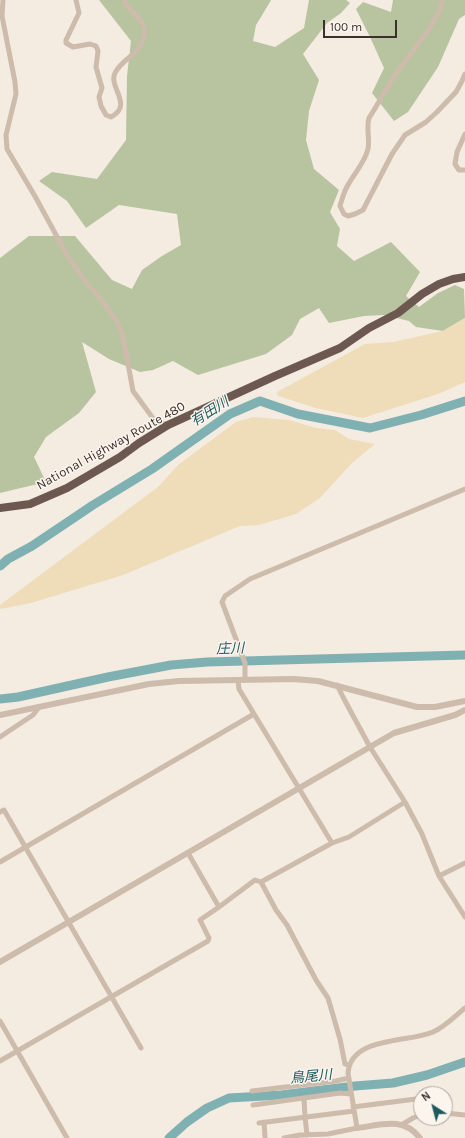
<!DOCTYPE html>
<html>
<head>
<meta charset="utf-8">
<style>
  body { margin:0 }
  #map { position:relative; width:465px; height:1138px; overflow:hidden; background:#f4ebe1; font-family:Karla,sans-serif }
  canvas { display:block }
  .north { position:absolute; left:413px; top:1086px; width:40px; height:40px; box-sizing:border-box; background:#fbf5ee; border:1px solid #aea6a0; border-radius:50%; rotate:324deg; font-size:11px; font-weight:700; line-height:16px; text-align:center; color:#3b302b }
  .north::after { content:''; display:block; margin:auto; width:14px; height:18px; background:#1f5a5e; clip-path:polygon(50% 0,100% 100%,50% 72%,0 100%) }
  .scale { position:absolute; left:323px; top:20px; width:74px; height:18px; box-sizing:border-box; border:2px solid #3b302b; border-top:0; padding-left:5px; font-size:12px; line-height:14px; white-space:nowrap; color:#3b302b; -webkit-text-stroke:3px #fbf5ee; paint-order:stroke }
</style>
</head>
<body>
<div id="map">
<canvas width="465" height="1138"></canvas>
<div class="north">N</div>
<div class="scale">100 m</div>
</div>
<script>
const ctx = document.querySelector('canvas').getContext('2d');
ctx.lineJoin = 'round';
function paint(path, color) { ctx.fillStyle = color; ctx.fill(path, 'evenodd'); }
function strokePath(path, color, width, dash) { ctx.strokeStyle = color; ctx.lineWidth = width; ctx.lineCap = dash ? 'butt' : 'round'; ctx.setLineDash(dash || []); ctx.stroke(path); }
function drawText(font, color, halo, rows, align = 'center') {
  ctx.font = font + ' Karla,"Noto Sans JP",sans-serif'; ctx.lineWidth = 3; ctx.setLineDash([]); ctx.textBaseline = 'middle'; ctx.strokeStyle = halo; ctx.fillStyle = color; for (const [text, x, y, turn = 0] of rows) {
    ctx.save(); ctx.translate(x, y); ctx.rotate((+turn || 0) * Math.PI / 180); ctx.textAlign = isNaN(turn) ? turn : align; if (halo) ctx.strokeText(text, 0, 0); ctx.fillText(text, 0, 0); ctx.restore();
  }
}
const green = new Path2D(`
  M 99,0 L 271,0 L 270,2 L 256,25 L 253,41 L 275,47 L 304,28 L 309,0 L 346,0 L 350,3 L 341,13 L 327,23 L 303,54 L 319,80 L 309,111 L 306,140 L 314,169 L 339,190 L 330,212 L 340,229 L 337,246 L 354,261 L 391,242 L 420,272 L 406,296 L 419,307 L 438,293 L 455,285 L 464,289 L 465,318 L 443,331 L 416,327 L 409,321 L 384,315 L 364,316 L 329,323 L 319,308 L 300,319 L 292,335 L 266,354 L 198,375 L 173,361 L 153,370 L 140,372 L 109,359 L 82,342 L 96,392 L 79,413 L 46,437 L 34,457 L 46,482 L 0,493 L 0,258 L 29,236 L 75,236 L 112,280 L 132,289 L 142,270 L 162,256 L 181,245 L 177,214 L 119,205 L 86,228 L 67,201 L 39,181 L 52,172 L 97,179 L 126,140 L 127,76 L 131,41 Z
  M 393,0 L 465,0 L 465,15 L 459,19 L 438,67 L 408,112 L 394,121 L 372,93 L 384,68 L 370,37 L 356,9 L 363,2 L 391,12 Z`);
const sand = new Path2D(`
  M 465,318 L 465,382 L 438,394 L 363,418 L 316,408 L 278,396 L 277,392 L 365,344 L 393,342 L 443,331 Z
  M 253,417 L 289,420 L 316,428 L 335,430 L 349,439 L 375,444 L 352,463 L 320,498 L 296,514 L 259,525 L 240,526 L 123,575 L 31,603 L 0,609 L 0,605 L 158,487 L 178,465 L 236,422 Z`);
const river = new Path2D(`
  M 0,566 L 8,559 L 32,546 L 93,505 L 152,469 L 230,414 L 260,401 L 298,414 L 370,428 L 421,415 L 465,401
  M 0,699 L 18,697 L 108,677 L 171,665 L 207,662 L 465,655
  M 169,1138 L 187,1122 L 207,1108 L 229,1098 L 281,1095 L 355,1086 L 393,1083 L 427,1075 L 465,1062`);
const minor = new Path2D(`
  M 3,0 L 2,16 L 15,82 L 16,94 L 6,135 L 7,149 L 36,198 L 68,257 L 89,286 L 99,297 L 117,321 L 122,334 L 125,347 L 133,391 L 155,421 L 168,425
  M 76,0 L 79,13 L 66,40 L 66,43 L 73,47 L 90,44 L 96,46 L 98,51 L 96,67 L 102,88 L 99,97 L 101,106 L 106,115 L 111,117 C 134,105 108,87 115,73 C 118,66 126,60 132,55 C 140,49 148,35 143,25 C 139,17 131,10 125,4 L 125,0
  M 443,0 C 435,27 414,48 398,71 C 387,86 379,103 369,118 C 366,128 370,139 368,149 C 365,162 354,174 348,185 C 344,191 342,199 340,206 L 344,214 L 348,216 L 355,214 L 363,210 L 392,154 L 405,135 L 426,122 L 437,112 L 456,92 L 462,81 L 465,74
  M 465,134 L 457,152 L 455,164 L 459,170 L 465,170
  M 238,680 L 239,689 L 332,843
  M 245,680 L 245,663 L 222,602 L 225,596 L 250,579 L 465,489
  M 337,685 L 344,699 L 370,747 L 405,802 L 422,834 L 439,876 L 465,917
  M 0,737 L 33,715 L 39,707
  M 0,812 L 4,810 L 141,1048
  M 188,853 L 219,907 L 255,880 L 261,882 L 332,843 L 349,837 L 405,802
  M 0,862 L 254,714
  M 439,876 L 465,863
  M 261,882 L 276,910 L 287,925 L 316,980 L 328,998 L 340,1039 L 345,1064 L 349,1065
  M 0,1021 L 67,1138
  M 0,1061 L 208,941 L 209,938 L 200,920 L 219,907
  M 252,1091 L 336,1081 L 349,1078
  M 304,1098 L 305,1117
  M 253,1105 L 340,1093 L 351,1094
  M 353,1107 L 416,1099
  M 445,1113 L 465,1115
  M 305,1117 L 307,1135
  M 264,1122 L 265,1138
  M 259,1123 L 354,1111
  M 403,1124 L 413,1118 L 421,1115
  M 284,1138 L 300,1135 L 328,1134 L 357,1128 L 348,1073 C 351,1036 408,1043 433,1032 C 445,1027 455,1016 465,1008`);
const tertiary = new Path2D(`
  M 0,715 L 149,684 L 179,681 L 294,679 L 318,681 L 417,707 L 435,707 L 465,701
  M 0,962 L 394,733 L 455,715 L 465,710
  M 357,1128 C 381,1125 403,1116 420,1138`);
const trunk = new Path2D(`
  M 0,508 L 30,504 L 67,488 L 120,457 L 139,443 L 168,425 L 275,376 L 340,348 L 369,328 L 398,313 L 422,294 L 439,284 L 453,279 L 465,277`);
const streetNames = [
  ["National Highway Route 480",111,446,-29]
];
const waterNames = [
  ["有田川",210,412,-32],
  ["庄川",230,649,-2],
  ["鳥尾川",311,1077,-5]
];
paint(green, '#b8c4a0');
paint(sand, '#efdcb8');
strokePath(river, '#7fb0b2', 9);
strokePath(minor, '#cdbbac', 5);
strokePath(tertiary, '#cdbbac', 6);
strokePath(trunk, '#6c584f', 8);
drawText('13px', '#3b302b', '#fbf5ee', streetNames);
drawText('italic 14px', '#1f5a5e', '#fbf5ee', waterNames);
</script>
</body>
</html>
